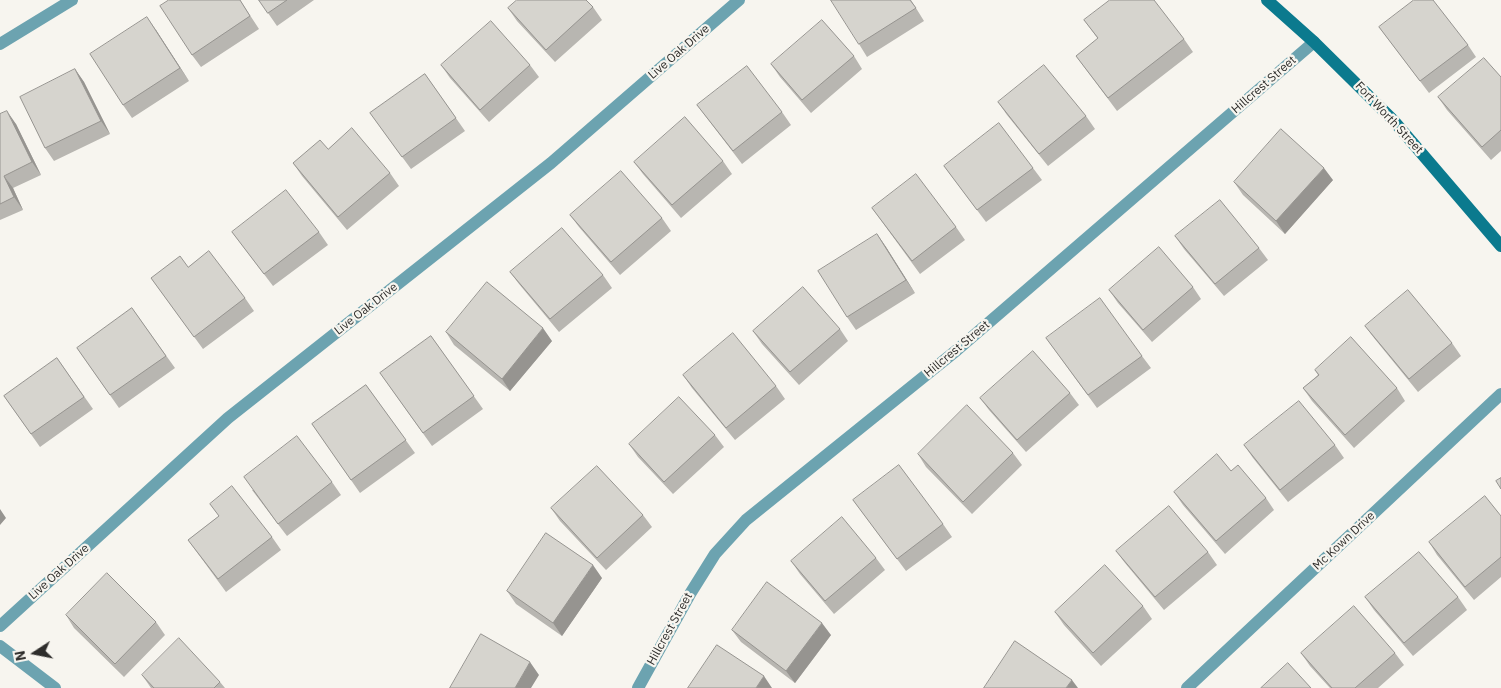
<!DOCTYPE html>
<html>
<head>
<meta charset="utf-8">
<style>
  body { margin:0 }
  #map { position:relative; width:1501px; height:688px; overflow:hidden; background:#f7f5ef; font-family:"IBM Plex Sans",sans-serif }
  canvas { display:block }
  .north { position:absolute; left:10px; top:628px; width:50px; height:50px; -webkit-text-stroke:4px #f7f5ef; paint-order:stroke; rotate:259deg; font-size:14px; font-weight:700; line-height:20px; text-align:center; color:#2e2d2b }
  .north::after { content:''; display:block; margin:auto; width:18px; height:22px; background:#2e2d2b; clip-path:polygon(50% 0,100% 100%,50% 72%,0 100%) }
</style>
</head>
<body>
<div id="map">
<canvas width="1501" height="688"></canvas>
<div class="north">N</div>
</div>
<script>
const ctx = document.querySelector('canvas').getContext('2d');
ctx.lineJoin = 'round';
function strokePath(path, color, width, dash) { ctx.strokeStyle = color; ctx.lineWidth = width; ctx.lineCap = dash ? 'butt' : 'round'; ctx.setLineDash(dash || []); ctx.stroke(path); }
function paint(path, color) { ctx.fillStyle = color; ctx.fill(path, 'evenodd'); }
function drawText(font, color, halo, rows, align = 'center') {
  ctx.font = font + ' "IBM Plex Sans",sans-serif'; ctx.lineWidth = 4.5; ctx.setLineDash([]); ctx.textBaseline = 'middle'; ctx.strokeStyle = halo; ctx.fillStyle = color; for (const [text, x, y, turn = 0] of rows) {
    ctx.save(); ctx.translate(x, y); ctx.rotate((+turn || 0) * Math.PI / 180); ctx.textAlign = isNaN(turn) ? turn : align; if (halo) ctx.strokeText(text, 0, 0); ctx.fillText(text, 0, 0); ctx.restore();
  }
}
const street = new Path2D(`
  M 0,44 L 72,0
  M 0,626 L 228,418 L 551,163 L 739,0
  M 0,646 L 55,688
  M 638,688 L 690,594 L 715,554 L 746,520 L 957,350 L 1314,42
  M 1187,688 L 1501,394`);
const secondary = new Path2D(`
  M 1267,0 L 1314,42 L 1393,120 L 1501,246`);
const wall = new Path2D(`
  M 240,0 L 259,29 L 201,67 L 192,55 Z
  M 259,0 L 314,0 L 277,26 Z
  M 911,0 L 924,21 L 867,57 L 859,44 Z
  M 593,7 L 602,20 L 555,62 L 517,21 L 508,8 Z
  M 1084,20 L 1184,39 L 1193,52 L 1117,111 L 1076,56 L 1098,39 Z
  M 1379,27 L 1468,45 L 1476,57 L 1429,93 Z
  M 156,30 L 189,81 L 132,118 L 123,105 Z
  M 854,56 L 862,69 L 811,113 L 780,77 L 771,64 Z
  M 441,65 L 530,65 L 539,77 L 489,122 L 450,78 Z
  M 75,69 L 84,82 L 110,134 L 54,161 L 45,148 Z
  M 425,74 L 465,131 L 411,169 L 370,113 Z
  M 1501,77 L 1501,151 L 1491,160 L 1447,110 L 1438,97 Z
  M 998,102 L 1086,116 L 1095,129 L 1048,166 L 1007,115 Z
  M 697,105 L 782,112 L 791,125 L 742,164 Z
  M 0,114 L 16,124 L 41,175 L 13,188 L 23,210 L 0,220 Z
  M 328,149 L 390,173 L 399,186 L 347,230 L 302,176 L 293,163 Z
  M 723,161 L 732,174 L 681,218 L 643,174 L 634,162 Z
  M 944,166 L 1033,168 L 1042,180 L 986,222 Z
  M 1333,180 L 1285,234 L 1243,195 L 1234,182 Z
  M 872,208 L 956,227 L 965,240 L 920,274 Z
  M 570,215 L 662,218 L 671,231 L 620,275 L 579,227 Z
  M 232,232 L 319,232 L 328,245 L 273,286 Z
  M 877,234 L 886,247 L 915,293 L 856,330 L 847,317 Z
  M 1175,236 L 1259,248 L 1268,260 L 1224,296 L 1184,249 Z
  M 188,267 L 245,298 L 254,311 L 203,349 L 151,278 Z
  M 510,272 L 603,275 L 612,288 L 559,332 L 519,284 Z
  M 1193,287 L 1201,299 L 1152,342 L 1118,303 L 1109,290 Z
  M 132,308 L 175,368 L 119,408 L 77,348 Z
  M 1365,326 L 1452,343 L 1461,356 L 1418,392 L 1374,338 Z
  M 840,329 L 848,341 L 799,385 L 762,344 L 753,331 Z
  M 446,332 L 552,341 L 510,391 L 454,345 Z
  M 431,336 L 483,409 L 432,446 L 380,373 Z
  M 1046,338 L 1142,356 L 1151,368 L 1097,408 Z
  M 57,358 L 93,409 L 40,447 L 4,396 Z
  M 1315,370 L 1397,388 L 1405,401 L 1354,448 L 1312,401 L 1303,388 L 1318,375 Z
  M 683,375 L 776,386 L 785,399 L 735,440 L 692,388 Z
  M 366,385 L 415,453 L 360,493 L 312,424 Z
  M 1070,393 L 1079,405 L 1026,452 L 989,410 L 980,398 Z
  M 715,435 L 724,447 L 673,494 L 638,457 L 629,444 Z
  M 1244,445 L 1335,445 L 1344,458 L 1288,502 L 1253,458 Z
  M 1013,453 L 1022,465 L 972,514 L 926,467 L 918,454 Z
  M 1231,471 L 1266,498 L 1274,510 L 1225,554 L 1183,505 L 1174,492 Z
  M 332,482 L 341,495 L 287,536 L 252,490 Z
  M 853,500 L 943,524 L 952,537 L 906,571 Z
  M 210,504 L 272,537 L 281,550 L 226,592 L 188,540 L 219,516 Z
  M 551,508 L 643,515 L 652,527 L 606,570 L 560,521 Z
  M 1501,516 L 1501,577 L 1474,600 L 1437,555 L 1429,542 Z
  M 1116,551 L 1208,552 L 1217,565 L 1164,610 L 1125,563 Z
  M 876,558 L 885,570 L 834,614 L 800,574 L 791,561 Z
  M 602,578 L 562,636 L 516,604 L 507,591 Z
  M 1365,597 L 1458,597 L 1467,610 L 1413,656 L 1374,610 Z
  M 1143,606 L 1152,619 L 1101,666 L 1064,625 L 1055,612 Z
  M 66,615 L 156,622 L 165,635 L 124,677 L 74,628 Z
  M 732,630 L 831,635 L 795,683 L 741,642 Z
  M 1301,653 L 1395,653 L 1404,665 L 1378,688 L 1330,688 L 1310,666 Z
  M 142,675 L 220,682 L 225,688 L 151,688 Z`);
const shadedWall = new Path2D(`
  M 147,17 L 156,30 L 189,81 L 180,68 Z
  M 75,69 L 84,82 L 110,134 L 101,121 Z
  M 7,111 L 16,124 L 41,175 L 32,162 Z
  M 1324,168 L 1333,180 L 1285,234 L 1276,221 Z
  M 4,176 L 13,188 L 23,210 L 14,197 Z
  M 877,234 L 886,247 L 915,293 L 906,280 Z
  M 543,328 L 552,341 L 510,391 L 502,379 Z
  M 0,509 L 6,518 L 0,525 Z
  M 593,565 L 602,578 L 562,636 L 553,623 Z
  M 822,623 L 831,635 L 795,683 L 786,671 Z
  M 530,662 L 539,675 L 531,688 L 515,688 Z
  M 764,676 L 772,688 L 756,688 Z
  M 1072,680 L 1078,688 L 1066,688 Z`);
const building = new Path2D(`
  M 169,0 L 240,0 L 250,16 L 192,55 L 160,6 Z
  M 259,0 L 287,0 L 268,13 Z
  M 517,0 L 586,0 L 593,7 L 546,50 L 508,8 Z
  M 831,0 L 910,0 L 916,8 L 859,44 Z
  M 1110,0 L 1154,0 L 1184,39 L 1108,98 L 1076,56 L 1098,38 L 1084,20 Z
  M 1414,0 L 1433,0 L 1468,45 L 1420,81 L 1379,27 Z
  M 147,17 L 180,68 L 123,105 L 90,54 Z
  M 822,20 L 854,56 L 802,100 L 771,64 Z
  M 491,21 L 530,65 L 480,110 L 441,65 Z
  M 1484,58 L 1501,77 L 1501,130 L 1482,147 L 1438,97 Z
  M 1044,65 L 1086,116 L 1039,154 L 998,102 Z
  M 747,66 L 782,112 L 733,151 L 697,105 Z
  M 75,69 L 101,121 L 45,148 L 20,97 Z
  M 425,74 L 456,118 L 402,157 L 370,113 Z
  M 7,111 L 32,162 L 4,176 L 14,197 L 0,204 L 0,114 Z
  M 685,117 L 723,161 L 672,205 L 634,162 Z
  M 999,123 L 1033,168 L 977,210 L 944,166 Z
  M 352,128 L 390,173 L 338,217 L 293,163 L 320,140 L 328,149 Z
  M 1281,129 L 1324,168 L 1276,221 L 1234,182 Z
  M 621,171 L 662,218 L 611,262 L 570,215 Z
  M 916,174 L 956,227 L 912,261 L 872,208 Z
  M 286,190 L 319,232 L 264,274 L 232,232 Z
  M 1220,200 L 1259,248 L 1215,284 L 1175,236 Z
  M 562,228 L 603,275 L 550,319 L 510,272 Z
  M 877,234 L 906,280 L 847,317 L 818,271 Z
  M 1159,247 L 1193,287 L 1143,330 L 1109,290 Z
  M 209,251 L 245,298 L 194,337 L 151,278 L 180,256 L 188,267 Z
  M 487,282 L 543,328 L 502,379 L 446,332 Z
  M 803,287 L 840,329 L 790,372 L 753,331 Z
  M 1408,290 L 1452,343 L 1409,379 L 1365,326 Z
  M 1100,298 L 1142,356 L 1088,395 L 1046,338 Z
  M 132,308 L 166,356 L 110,395 L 77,348 Z
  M 733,333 L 776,386 L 726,428 L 683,375 Z
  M 431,336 L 474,396 L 423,433 L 380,373 Z
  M 1351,337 L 1397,388 L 1345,435 L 1303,388 L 1319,375 L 1315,370 Z
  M 1033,351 L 1070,393 L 1017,440 L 980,398 Z
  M 57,358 L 84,397 L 31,434 L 4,396 Z
  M 366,385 L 406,440 L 351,480 L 312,424 Z
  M 679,397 L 715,435 L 664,482 L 629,444 Z
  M 1299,401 L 1335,445 L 1280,490 L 1244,445 Z
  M 967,405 L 1013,453 L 963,502 L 918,454 Z
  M 297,436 L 332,482 L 278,524 L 244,477 Z
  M 1217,454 L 1231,471 L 1238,465 L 1266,498 L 1216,541 L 1174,492 Z
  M 899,465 L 943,524 L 897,559 L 853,500 Z
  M 597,466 L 643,515 L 597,558 L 551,508 Z
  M 1501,478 L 1501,489 L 1496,481 Z
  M 232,486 L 272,537 L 218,579 L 188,540 L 219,516 L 210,504 Z
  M 1485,496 L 1501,516 L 1501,557 L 1465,587 L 1429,542 Z
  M 1169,506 L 1208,552 L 1155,597 L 1116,551 Z
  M 842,517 L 876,558 L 825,601 L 791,561 Z
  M 546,533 L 593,565 L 553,623 L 507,591 Z
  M 1419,552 L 1458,597 L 1404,643 L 1365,597 Z
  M 1105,565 L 1143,606 L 1093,653 L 1055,612 Z
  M 107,573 L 156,622 L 115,664 L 66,615 Z
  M 767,582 L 822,623 L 786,671 L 732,630 Z
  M 1354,606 L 1395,653 L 1355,688 L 1332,688 L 1301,653 Z
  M 481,634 L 530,662 L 515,688 L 450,688 Z
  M 179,638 L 220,682 L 214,688 L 154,688 L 142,675 Z
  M 1015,641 L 1072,680 L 1066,688 L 984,688 Z
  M 717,645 L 764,676 L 756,688 L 688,688 Z
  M 1288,663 L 1311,688 L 1261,688 Z`);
const streetNames = [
  ["Live Oak Drive",679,52,-41],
  ["Hillcrest Street",1264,85,-41],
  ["Fort Worth Street",1389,118,47],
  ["Live Oak Drive",366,309,-38],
  ["Hillcrest Street",957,349,-40],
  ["Mc Kown Drive",1344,541,-43],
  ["Live Oak Drive",59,572,-42],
  ["Hillcrest Street",670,629,-61]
];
strokePath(street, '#6ca3b0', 12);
strokePath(secondary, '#0b7a8e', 12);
paint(wall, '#b8b6b1');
paint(shadedWall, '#969490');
paint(building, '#d6d4ce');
strokePath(building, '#969490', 1);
drawText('12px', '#2e2d2b', '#f7f5ef', streetNames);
</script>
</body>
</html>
